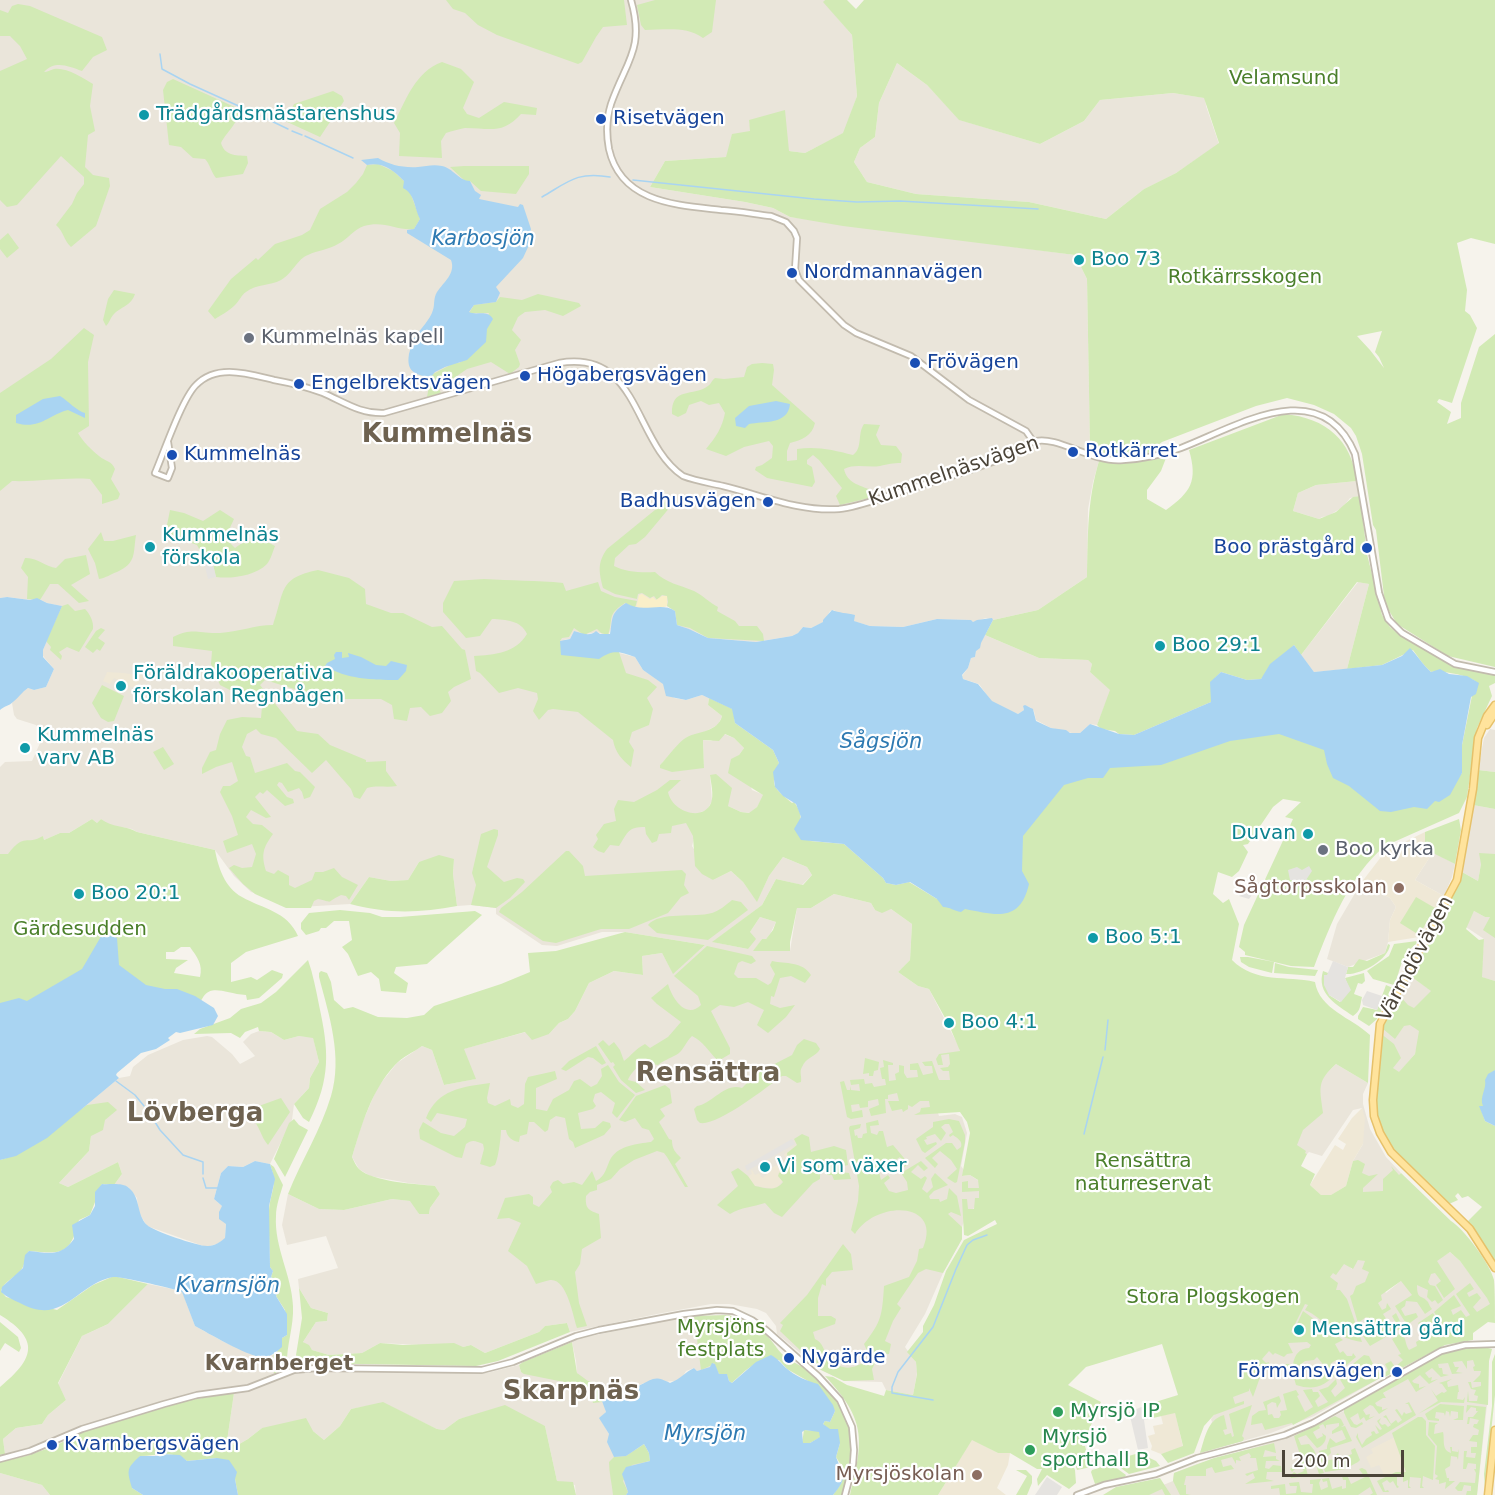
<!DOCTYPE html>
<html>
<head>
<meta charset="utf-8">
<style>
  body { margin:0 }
  #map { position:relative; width:1495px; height:1495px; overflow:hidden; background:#f6f3ec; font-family:"DejaVu Sans",sans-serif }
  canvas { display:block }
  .scale { position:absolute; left:1282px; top:1450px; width:122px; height:27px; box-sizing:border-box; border:3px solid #4b4439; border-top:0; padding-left:8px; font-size:18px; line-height:21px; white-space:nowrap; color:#4b4439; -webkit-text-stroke:4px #fff; paint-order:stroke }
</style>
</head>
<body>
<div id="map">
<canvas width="1495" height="1495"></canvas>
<div class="scale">200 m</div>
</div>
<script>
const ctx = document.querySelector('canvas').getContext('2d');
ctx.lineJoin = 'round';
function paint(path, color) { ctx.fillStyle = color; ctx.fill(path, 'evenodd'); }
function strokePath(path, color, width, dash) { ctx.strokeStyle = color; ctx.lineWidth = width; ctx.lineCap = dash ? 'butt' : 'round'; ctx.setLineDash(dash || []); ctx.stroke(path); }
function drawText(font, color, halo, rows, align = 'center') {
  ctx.font = font + ' "DejaVu Sans",sans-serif'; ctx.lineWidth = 4.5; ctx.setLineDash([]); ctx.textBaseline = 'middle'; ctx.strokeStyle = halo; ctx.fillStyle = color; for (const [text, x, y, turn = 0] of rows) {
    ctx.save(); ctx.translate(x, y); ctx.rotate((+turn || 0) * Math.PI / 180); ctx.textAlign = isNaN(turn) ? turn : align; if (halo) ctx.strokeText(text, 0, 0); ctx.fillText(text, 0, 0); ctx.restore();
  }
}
const residential = new Path2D(`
  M 0,0 L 825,0 L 824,2 L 852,35 L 857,96 L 844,133 L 805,153 L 789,151 L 749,120 L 751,131 L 726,157 L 665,161 L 650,187 L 745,202 L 773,208 L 790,217 L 1075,255 L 1087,279 L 1090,448 L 1099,461 L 1093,482 L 1088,509 L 1087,577 L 1038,610 L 993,620 L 986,618 L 973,622 L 970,620 L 937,619 L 903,627 L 870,626 L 853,621 L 853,618 L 837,613 L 834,610 L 830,611 L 824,622 L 811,628 L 803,627 L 798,633 L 792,636 L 756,642 L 708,638 L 696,632 L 677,625 L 675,611 L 667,606 L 655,609 L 630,606 L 611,629 L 608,636 L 597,632 L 581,635 L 574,631 L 570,639 L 564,639 L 635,657 L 643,670 L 664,684 L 674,698 L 686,700 L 702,695 L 709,698 L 708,705 L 722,716 L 718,725 L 702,733 L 687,737 L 660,765 L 704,768 L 703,740 L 711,741 L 724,734 L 734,738 L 744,748 L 739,755 L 752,790 L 764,795 L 757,807 L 750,813 L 741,812 L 728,806 L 710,775 L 712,801 L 707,810 L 701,812 L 692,846 L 713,880 L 731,871 L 743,882 L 757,901 L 769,876 L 783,857 L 807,867 L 812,875 L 802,885 L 776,879 L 762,905 L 713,942 L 748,949 L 750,932 L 760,917 L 776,922 L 770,934 L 766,939 L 762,939 L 754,951 L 790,951 L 797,908 L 811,908 L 834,894 L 871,903 L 875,910 L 891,909 L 912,924 L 910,960 L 898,972 L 918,986 L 929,989 L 959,1047 L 966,1078 L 938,1113 L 939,1116 L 955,1114 L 962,1117 L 967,1133 L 961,1166 L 964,1170 L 963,1176 L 970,1175 L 985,1185 L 987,1197 L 966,1215 L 962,1227 L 962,1239 L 943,1273 L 925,1314 L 905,1347 L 916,1362 L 917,1373 L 913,1395 L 886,1390 L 882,1382 L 844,1381 L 821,1370 L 777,1334 L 776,1326 L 766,1313 L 757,1309 L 729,1304 L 711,1304 L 657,1314 L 570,1332 L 567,1323 L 545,1326 L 539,1332 L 485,1353 L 471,1345 L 463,1347 L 380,1343 L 362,1353 L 329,1355 L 312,1350 L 303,1342 L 316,1322 L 327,1321 L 328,1313 L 311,1308 L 299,1288 L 298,1279 L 338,1268 L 326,1236 L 287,1245 L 282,1225 L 288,1194 L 319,1209 L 344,1210 L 392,1199 L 411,1201 L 419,1214 L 429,1214 L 430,1208 L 440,1194 L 435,1186 L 408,1183 L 370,1176 L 359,1169 L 352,1157 L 361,1126 L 377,1088 L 397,1063 L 422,1046 L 432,1050 L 444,1085 L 475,1079 L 463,1049 L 526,1032 L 549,1034 L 559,1023 L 568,1019 L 575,1011 L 589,983 L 614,971 L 643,975 L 642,956 L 662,953 L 673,973 L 705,945 L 625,932 L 602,932 L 557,946 L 542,945 L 496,914 L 496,908 L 471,905 L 457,906 L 453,874 L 454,859 L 419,862 L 408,880 L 391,881 L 369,877 L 350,904 L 300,907 L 251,892 L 234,876 L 215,850 L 137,832 L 132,829 L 108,825 L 101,819 L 97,823 L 92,819 L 69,833 L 60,833 L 44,840 L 43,836 L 0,903 L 0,767 L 5,762 L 32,761 L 44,734 L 36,725 L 17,719 L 14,715 L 12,703 L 18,695 L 28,688 L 34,690 L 46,687 L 54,669 L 43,656 L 43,650 L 61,606 L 47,603 L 37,598 L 30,600 L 7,597 L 0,598 Z
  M 897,63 L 927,85 L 960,120 L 1040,144 L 1084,121 L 1100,100 L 1173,93 L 1205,98 L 1206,106 L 1219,144 L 1176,173 L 1144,189 L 1106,219 L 1029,202 L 916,194 L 867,182 L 854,162 L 860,148 L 875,137 L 879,103 Z
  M 1357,481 L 1360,496 L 1350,498 L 1343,507 L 1328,516 L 1322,517 L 1319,519 L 1293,511 L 1298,493 L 1316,485 Z
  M 1358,582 L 1369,584 L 1347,669 L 1314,672 L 1301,655 Z
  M 985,635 L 1039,658 L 1088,660 L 1092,664 L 1090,672 L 1111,690 L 1097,725 L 1090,724 L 1080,733 L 1076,734 L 1051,728 L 1036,720 L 1034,711 L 1030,707 L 1023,706 L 1024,710 L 1018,714 L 999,706 L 991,701 L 979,684 L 963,679 L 962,676 L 968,668 L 971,658 L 975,657 L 976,650 Z
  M 1490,729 L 1495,730 L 1495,772 L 1478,770 L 1484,738 Z
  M 1473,805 L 1495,809 L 1495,854 L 1491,854 L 1481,864 L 1478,881 L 1462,872 Z
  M 1433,852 L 1455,864 L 1452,877 L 1444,896 L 1415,880 Z
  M 1361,883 L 1390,898 L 1396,907 L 1390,920 L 1388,942 L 1385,953 L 1348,967 L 1327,959 L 1337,924 Z
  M 1474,911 L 1485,917 L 1495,917 L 1495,981 L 1481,977 L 1484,939 L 1466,927 Z
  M 1409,975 L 1432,991 L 1415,1054 L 1399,1073 L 1391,1067 L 1378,1047 L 1382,1029 Z
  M 259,1031 L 271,1032 L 284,1040 L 299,1036 L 313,1037 L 319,1062 L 310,1078 L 309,1088 L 294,1104 L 292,1120 L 270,1164 L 255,1161 L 243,1167 L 228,1166 L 221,1173 L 214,1199 L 222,1206 L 226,1224 L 225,1239 L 217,1244 L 206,1247 L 147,1226 L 138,1211 L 137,1198 L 128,1187 L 114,1185 L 122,1174 L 118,1162 L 68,1187 L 59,1183 L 89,1151 L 91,1136 L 67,1121 L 119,1078 L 130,1076 L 133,1067 L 148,1055 L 183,1040 L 207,1036 L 212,1037 L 232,1054 L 240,1064 L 255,1056 L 243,1042 L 251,1034 Z
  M 1336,1064 L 1368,1083 L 1363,1094 L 1363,1104 L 1370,1129 L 1386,1157 L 1401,1173 L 1387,1191 L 1352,1208 L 1353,1161 L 1363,1144 L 1362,1108 L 1353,1110 L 1322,1156 L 1309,1152 L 1307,1154 L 1297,1152 L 1294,1138 L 1320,1079 Z
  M 1450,1252 L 1460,1261 L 1494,1305 L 1408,1362 L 1314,1416 L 1271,1433 L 1200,1453 L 1212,1422 L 1211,1419 L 1247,1371 L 1282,1337 L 1315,1274 L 1339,1257 L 1352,1269 L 1358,1260 L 1361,1259 L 1365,1261 L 1386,1293 L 1402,1280 Z
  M 148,1284 L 182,1291 L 195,1326 L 224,1342 L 260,1357 L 273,1355 L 274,1374 L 255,1383 L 190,1394 L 139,1408 L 76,1428 L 28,1448 L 5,1454 L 3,1439 L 16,1428 L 42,1424 L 48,1415 L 66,1400 L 58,1384 L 82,1336 L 108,1324 Z
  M 728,1315 L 765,1334 L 776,1347 L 727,1375 L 701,1370 L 697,1371 L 694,1368 L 686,1371 L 682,1378 L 675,1381 L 644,1383 L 604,1403 L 606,1412 L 600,1418 L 609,1434 L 634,1449 L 647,1462 L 626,1495 L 576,1495 L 575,1485 L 557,1481 L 545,1426 L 480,1414 L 459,1419 L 444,1430 L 437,1429 L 383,1403 L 351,1409 L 340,1426 L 324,1440 L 313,1431 L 262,1428 L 248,1439 L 236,1446 L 227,1441 L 234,1393 L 300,1371 L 487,1373 L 519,1365 L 521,1372 L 578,1383 L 576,1361 L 572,1342 L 576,1339 L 685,1317 Z
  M 1474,1355 L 1483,1365 L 1487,1405 L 1477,1495 L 1139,1495 L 1173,1481 L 1174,1473 L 1197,1464 L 1294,1436 L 1344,1411 L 1345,1416 L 1438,1360 Z
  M 0,1473 L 42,1485 L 50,1495 L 0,1495 Z`);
const education = new Path2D(`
  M 107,672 L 123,673 L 144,676 L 134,688 L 114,678 L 110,684 L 103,681 Z
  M 1425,832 L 1425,849 L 1433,852 L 1415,880 L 1444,896 L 1419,937 L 1388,942 L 1390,920 L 1396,907 L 1390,898 L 1361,883 L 1381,857 L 1392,848 Z
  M 1362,1108 L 1365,1118 L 1363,1144 L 1353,1161 L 1346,1186 L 1325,1199 L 1310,1185 L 1335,1145 L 1343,1150 L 1346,1144 L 1338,1139 L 1352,1118 Z
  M 797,1146 L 792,1170 L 776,1189 L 754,1186 L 748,1176 L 752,1174 L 751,1171 L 752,1170 L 755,1175 L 759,1173 L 762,1178 L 767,1175 L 765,1171 L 777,1165 L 779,1169 L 785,1165 L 783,1161 L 786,1159 L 784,1154 Z
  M 1175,1412 L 1183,1447 L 1161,1454 L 1151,1450 L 1152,1446 L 1148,1436 L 1155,1434 L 1153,1426 L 1163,1424 L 1161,1416 Z
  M 1395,1437 L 1406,1472 L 1396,1472 L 1385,1477 L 1379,1465 L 1371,1468 L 1366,1457 L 1373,1453 L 1371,1449 Z
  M 972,1439 L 998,1453 L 1010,1453 L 1008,1465 L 997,1488 L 1006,1495 L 938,1495 Z`);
const green = new Path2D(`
  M 446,0 L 624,0 L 627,25 L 603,27 L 596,37 L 582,62 L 578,64 L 497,35 L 478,25 L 465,13 L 453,9 Z
  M 655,0 L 716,0 L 712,32 L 703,38 C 686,26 665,30 645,30 L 641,25 L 637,5 Z
  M 825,0 L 847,0 L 856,9 L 864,0 L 1495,0 L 1495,244 L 1471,238 L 1457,243 L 1467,290 L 1465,311 L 1470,315 L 1477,328 L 1452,403 L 1439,399 L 1437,402 L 1451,412 L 1447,424 L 1461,418 L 1461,403 L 1479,347 L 1495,334 L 1495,667 L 1448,656 L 1397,624 L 1385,604 L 1376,530 L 1373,525 L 1362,454 L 1356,436 L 1351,428 L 1334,414 L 1314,405 L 1287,398 L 1256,406 L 1162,442 L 1148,453 L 1129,455 L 1103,453 L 1090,448 L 1087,279 L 1075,255 L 843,226 L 790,217 L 773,208 L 745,202 L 650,187 L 665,161 L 726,157 L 732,134 L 750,131 L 749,120 L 785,110 L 789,151 L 805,153 L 843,133 L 857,96 L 852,35 L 823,2 ZM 897,63 L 927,85 L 959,120 L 1040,144 L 1084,121 L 1100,100 L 1173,93 L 1204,98 L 1219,143 L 1176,173 L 1144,189 L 1106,219 L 1029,202 L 916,194 L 867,182 L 854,162 L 860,148 L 875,137 L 879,103 ZM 1382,331 L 1375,352 L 1379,357 L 1384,368 L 1370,350 L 1357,336 Z
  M 18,4 L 30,6 L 102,37 L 107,50 L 93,57 L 82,71 C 68,66 55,60 44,72 C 47,72 50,70 54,69 C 66,67 83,78 93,84 L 90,106 L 95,131 L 88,135 L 85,167 L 93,175 L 109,178 L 110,186 L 96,226 L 71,247 C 64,241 64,232 56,225 L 72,204 L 77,193 L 84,184 L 84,177 L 61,156 L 17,205 L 7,207 L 0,200 L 0,71 L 27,59 L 20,46 L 10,36 L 0,36 L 0,10 L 8,13 L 12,6 Z
  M 442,62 L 461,69 L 474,82 L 463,108 L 467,114 L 479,118 L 504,102 L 537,108 L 536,115 L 521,114 C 502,135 490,128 465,128 C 459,129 452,131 446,133 L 441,141 L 442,158 L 399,156 L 400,133 L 394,123 C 406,100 415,72 442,62 Z
  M 173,79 L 239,109 C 240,122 227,131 221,143 C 225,156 235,155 247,156 L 248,163 L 243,174 L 216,178 C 211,172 210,164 205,159 L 193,158 L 181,147 L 169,145 L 163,90 L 167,82 Z
  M 333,91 L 342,96 L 344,101 L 320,137 L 285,121 L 294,104 Z
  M 378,164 L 393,171 L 404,181 L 410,192 L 420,219 L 414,229 C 397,231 384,220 364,226 C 354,229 348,239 338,244 C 328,250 318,250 308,255 C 298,258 292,274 281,280 C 270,286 256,284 246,292 C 241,295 239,302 234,306 C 229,311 221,315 215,319 L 208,311 L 231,279 L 256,258 L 258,260 L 275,244 L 302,235 L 310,230 L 320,209 L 347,192 L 356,183 L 363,174 L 367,165 Z
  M 464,166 L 529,166 L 529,174 L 516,194 L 481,191 L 470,181 L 465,181 L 450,167 Z
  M 8,233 L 19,248 L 7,258 L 0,249 L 0,240 Z
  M 114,290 L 135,294 C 131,306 122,306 114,314 C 110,318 110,322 106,326 L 103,320 L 108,299 Z
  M 538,294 L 579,303 L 581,306 L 563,316 L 545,310 L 525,312 L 518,317 L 512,330 L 521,340 L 515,350 L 520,364 L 519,367 L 510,374 L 491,362 L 467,369 L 454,378 L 441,383 L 438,387 L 441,393 L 427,397 L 431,375 L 456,362 L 459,363 L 474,353 L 489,313 L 469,313 L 474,305 L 496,302 L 500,297 L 522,300 Z
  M 84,328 L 94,335 L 88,362 L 89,426 L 78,433 C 83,442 92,450 99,456 C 106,462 111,460 115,469 L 111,479 L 120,494 L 118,499 L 102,504 L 102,495 L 90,479 C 63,477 38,482 12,481 L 0,491 L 0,393 L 51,359 Z
  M 762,363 L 773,364 L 774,370 L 772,385 L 815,423 C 812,436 802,440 790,443 L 787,451 L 787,461 L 797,460 L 797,449 C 816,446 834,450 853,455 C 863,448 857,434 864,424 L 880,425 L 876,435 L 881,445 L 896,446 L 902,454 L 901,463 C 893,463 888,464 880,466 C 867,468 856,463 844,469 C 847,483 859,485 871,490 L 869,498 L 840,505 L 836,496 L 842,488 L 819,460 L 813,455 L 807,460 L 807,464 L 812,467 L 815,482 L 812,487 L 767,478 L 755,470 L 756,467 L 762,465 L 772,458 L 773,446 L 769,441 L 744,447 L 726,456 L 706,449 C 716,437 722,428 725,413 L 719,403 L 709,405 L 701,401 L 689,405 L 686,413 L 678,417 L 672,414 C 671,386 694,397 708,386 C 711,384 712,380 715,378 L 724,379 L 744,377 L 747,367 L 752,364 Z
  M 1284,414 C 1327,418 1351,440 1357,481 L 1316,485 L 1298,493 L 1293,511 L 1319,519 L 1336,512 L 1353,497 L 1360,496 L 1367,554 L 1382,615 L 1390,627 L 1397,633 L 1444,661 L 1459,668 L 1495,675 L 1495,683 L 1489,686 L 1492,696 L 1477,728 L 1467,797 L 1459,813 L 1387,845 L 1384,844 L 1385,846 C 1349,876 1331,923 1314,967 L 1291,966 L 1245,955 L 1245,952 L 1239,947 L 1244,925 L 1293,819 L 1285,817 L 1301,802 L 1283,799 L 1273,807 L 1248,844 L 1243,845 L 1248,852 L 1239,871 L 1232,877 L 1218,872 L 1213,894 L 1223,903 L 1229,899 L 1239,924 L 1232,960 C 1256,984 1286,975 1315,982 C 1319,1009 1352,1018 1370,1035 L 1368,1083 L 1336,1064 C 1316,1082 1320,1088 1323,1113 L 1303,1130 L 1297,1145 L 1306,1151 L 1305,1153 L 1307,1154 L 1301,1166 L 1315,1174 L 1310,1185 L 1321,1195 L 1331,1195 L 1346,1186 L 1353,1161 L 1358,1160 L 1365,1164 L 1362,1173 L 1369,1176 L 1378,1174 L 1363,1188 L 1363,1192 L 1383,1191 L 1383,1179 L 1393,1170 L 1391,1166 L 1399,1175 L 1401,1173 L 1451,1221 C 1463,1228 1491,1265 1494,1280 C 1495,1293 1495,1310 1495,1323 L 1488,1322 L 1473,1333 L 1473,1340 L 1445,1345 L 1385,1377 L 1378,1363 L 1381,1364 L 1386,1372 L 1388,1370 L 1385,1364 L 1391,1361 L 1395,1367 L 1403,1360 L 1398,1355 L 1401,1354 L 1392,1339 L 1402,1332 C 1406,1338 1405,1344 1409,1350 L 1417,1346 L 1416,1342 L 1426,1336 L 1418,1323 L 1433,1313 L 1437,1319 L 1430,1324 L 1433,1329 L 1442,1324 L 1434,1312 L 1454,1295 L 1461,1306 L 1451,1310 L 1453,1315 L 1461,1310 L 1466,1317 L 1470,1315 L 1456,1294 L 1470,1283 L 1474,1289 L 1467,1293 L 1469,1297 L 1477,1293 L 1481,1298 L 1473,1307 L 1477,1312 L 1490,1304 L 1487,1298 L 1460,1261 L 1450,1252 L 1437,1261 L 1455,1289 L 1444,1298 L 1436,1285 L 1441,1281 L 1435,1273 L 1431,1274 L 1428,1282 L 1430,1285 L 1435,1286 L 1443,1300 L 1438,1304 L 1435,1300 L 1432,1302 L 1427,1297 L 1428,1290 L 1417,1285 C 1417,1301 1422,1294 1428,1302 C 1429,1304 1430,1307 1432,1309 L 1425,1314 L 1417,1302 L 1406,1301 L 1405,1306 L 1401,1309 L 1405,1316 L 1416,1313 L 1418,1317 L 1407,1325 L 1395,1306 L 1412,1295 L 1401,1281 L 1381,1295 L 1382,1300 L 1378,1303 L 1382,1310 L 1386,1308 L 1387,1303 L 1391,1309 L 1383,1314 L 1391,1326 L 1396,1323 L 1392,1316 L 1396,1313 L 1403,1327 L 1370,1346 L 1363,1336 L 1371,1331 L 1373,1327 L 1366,1317 L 1358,1323 L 1350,1296 L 1353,1294 L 1356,1286 L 1365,1282 L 1369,1272 L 1362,1269 L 1365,1261 L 1358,1260 L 1353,1269 L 1344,1264 L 1336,1275 L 1333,1273 L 1330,1277 L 1338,1283 L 1336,1290 L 1340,1290 L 1347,1299 L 1362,1342 C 1331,1338 1326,1319 1305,1310 L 1308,1305 L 1305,1304 L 1291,1332 L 1300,1335 L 1303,1327 L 1297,1324 L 1303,1311 L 1343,1340 L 1335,1344 L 1340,1353 L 1343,1351 L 1347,1356 L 1352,1356 L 1353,1353 L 1356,1357 L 1343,1368 L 1336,1360 L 1330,1364 L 1338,1372 C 1325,1386 1315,1391 1296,1385 L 1294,1378 L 1301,1373 L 1306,1379 L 1313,1377 L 1309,1365 L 1311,1365 L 1317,1380 L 1323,1375 L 1322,1374 L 1326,1368 L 1317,1357 L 1314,1360 L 1305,1361 L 1292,1371 L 1283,1370 L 1283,1367 L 1284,1364 L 1293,1364 C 1295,1354 1299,1349 1309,1348 L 1311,1345 L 1307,1342 L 1288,1343 L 1293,1353 L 1287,1354 L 1284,1357 L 1275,1353 L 1273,1355 L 1269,1351 L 1262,1359 L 1266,1363 L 1269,1362 L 1268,1370 L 1263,1369 L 1253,1397 L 1249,1388 L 1249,1391 L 1233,1397 L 1235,1404 L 1244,1401 L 1244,1404 L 1214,1415 L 1204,1426 L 1194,1453 L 1168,1463 L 1161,1454 L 1183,1446 L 1175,1413 L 1153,1418 L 1149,1404 L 1178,1395 L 1162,1344 L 1086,1367 L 1068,1385 L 1101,1402 L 1082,1446 L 1085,1446 L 1091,1467 L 1077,1470 L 1072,1456 L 1070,1458 L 1075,1470 L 1076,1483 L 1069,1489 L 1047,1475 L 1038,1486 L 1037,1479 L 1042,1469 L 1037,1469 L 1010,1453 L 998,1453 L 972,1440 L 938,1495 L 850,1495 C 864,1439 866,1420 825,1376 L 833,1377 L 847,1385 L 884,1396 L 886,1390 L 913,1395 L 917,1374 L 916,1362 L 907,1352 L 923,1332 L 923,1326 L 934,1305 L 946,1271 L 964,1240 L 997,1224 L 995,1220 L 968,1236 L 964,1235 L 962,1199 L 967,1199 L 968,1209 L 974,1209 L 975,1198 L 979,1198 L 979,1191 L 962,1192 L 962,1182 L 968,1181 L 968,1188 L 979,1188 L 978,1180 L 970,1175 L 962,1176 L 970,1133 L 967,1122 L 960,1112 L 914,1115 L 920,1112 L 921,1108 L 930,1107 L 929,1101 L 920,1101 L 912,1107 L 908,1105 L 908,1109 L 903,1112 L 902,1109 L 892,1111 L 888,1101 L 899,1101 L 897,1093 L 888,1095 L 888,1099 L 885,1099 L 886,1113 L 871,1116 L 869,1109 L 879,1105 L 878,1099 L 868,1101 L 868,1107 L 860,1108 L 859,1104 L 851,1105 L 852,1112 L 862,1110 L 863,1117 L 851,1119 L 847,1117 L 840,1082 L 844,1081 L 847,1090 L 850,1090 L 851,1086 L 851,1090 L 860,1091 L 859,1084 L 851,1085 L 850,1080 L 864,1079 L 865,1084 L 872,1083 L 874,1087 L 886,1085 L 885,1079 L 882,1079 L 880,1068 L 884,1067 L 883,1060 L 893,1063 L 893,1065 L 888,1065 L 889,1081 L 896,1080 L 895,1074 L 899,1072 L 899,1065 L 904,1066 L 904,1073 L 907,1078 L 918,1077 L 917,1070 L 910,1070 L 910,1064 L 918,1063 L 923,1075 L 933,1073 L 932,1066 L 925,1066 L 922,1062 L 932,1061 L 939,1080 L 950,1080 L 949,1071 L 943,1071 L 940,1068 L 948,1067 L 950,1064 L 949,1054 L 941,1055 L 943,1065 L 938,1065 L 936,1059 L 939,1054 L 960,1051 L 949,1025 L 929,989 L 918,986 L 898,972 L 910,960 L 912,924 L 891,909 L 882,913 L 875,910 L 871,903 L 834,894 L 811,908 L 797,908 L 790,942 L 790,951 L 753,951 L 762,939 L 766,939 L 773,930 L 776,922 L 760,917 L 750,932 L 756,939 L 748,949 L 712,942 L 762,905 L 776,879 L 803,885 L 812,875 L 807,867 L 783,857 L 769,876 L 757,902 L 743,882 L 731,871 L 713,880 L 702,874 L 695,866 L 693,836 L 686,823 L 672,826 L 671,833 L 659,834 L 657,841 L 652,843 L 646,834 L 645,827 C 628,827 628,832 619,846 L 610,845 L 604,853 L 598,851 L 593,847 L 598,839 L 596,835 L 604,824 L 616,821 L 614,809 L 618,800 L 634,802 L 657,790 L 670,780 L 681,780 L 668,792 C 672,812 703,822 711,803 C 714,795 711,783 710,775 L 716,774 L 732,788 L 728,806 L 741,812 L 749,813 L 757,807 L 763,795 L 728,773 L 731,759 L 739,755 L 744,748 L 734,738 L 725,734 L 719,741 L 703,740 L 704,768 L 672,772 L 660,768 L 660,765 C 668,757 677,743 687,737 C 699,731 718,732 722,716 L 708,705 L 709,698 L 733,709 L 735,723 L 773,750 L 779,763 C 769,787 774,787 792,803 L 794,802 C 799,809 802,815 800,822 L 810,841 L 844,844 L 883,878 L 886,883 L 896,885 L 909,882 L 937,899 L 990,772 L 1252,710 L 1436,801 L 1462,773 L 1462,745 L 1475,681 C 1467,675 1440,670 1431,672 C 1423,665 1419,658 1413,650 L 1382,665 L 1347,669 L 1369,584 L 1357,582 L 1301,655 L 1294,645 L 1261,679 L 1247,680 L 1221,672 L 1211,682 L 1211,702 L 1134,735 L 1119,734 L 1115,731 L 1101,729 L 1097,725 L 1110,690 L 1090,672 L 1092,664 L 1088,660 L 1039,658 L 985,635 L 993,620 L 1038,610 L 1087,577 C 1088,536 1087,501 1099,461 L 1137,462 L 1166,458 L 1161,471 L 1147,490 L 1147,499 L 1166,510 C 1191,492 1198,481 1189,450 Z
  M 666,501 L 669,501 L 671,506 L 645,537 L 636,544 L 629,545 L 615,558 L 614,566 C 625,572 642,573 655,572 C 666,583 680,585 694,591 C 701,594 710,603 718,607 L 717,611 L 735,621 L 739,626 L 757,626 L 763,634 L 764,641 L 708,638 L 690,628 L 677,625 L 675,611 L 667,606 L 668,602 L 667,596 L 662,595 L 657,600 L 654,596 L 650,598 L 642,593 L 638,594 L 637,599 L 615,594 L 603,588 C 599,572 597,563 607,549 Z
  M 170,510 L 184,513 L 203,521 L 220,510 L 234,519 L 227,534 L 227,540 L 235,548 C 249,538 259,537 275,546 C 273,551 271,559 267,564 C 255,576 232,579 216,577 L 212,561 L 206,562 L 197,545 L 189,542 L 167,539 L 165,535 Z
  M 101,532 L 104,541 L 113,541 L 136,535 C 133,553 137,563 117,572 C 111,574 106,578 99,579 L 95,563 L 88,549 Z
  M 86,555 L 90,574 L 71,585 L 89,601 L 79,603 L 58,584 L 50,584 L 40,600 L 27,599 L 28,577 L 21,568 L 25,558 C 37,557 46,567 56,568 L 65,559 Z
  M 318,570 L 349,578 L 365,589 L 366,604 L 391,613 L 403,613 L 432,627 L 442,626 L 462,649 L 465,650 L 471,679 L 454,687 L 448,692 L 451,701 L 442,713 L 430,716 L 421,707 L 410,708 L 407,721 L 394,719 L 392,705 L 381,699 L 327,699 L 265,680 L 260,685 L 297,731 L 318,734 L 330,745 L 366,760 L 366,762 L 386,761 L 386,771 L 397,786 C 386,788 378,785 367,788 L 360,799 L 354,797 L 351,789 L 326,760 L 312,773 L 276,738 L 261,734 L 256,729 L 247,734 L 242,747 L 246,756 L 250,757 L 255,773 L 287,763 L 295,771 L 300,772 L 315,787 L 310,797 L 304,799 L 302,792 L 299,788 L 288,792 L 282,783 L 279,782 L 277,785 L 287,797 L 293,799 L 294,803 L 285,806 L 267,790 L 263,794 L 260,792 L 255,797 L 271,817 L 266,818 L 251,810 L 246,817 L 253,824 L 262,825 L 273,834 C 263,848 261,854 266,871 L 274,874 L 278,870 L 289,876 L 289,885 L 295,888 L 312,880 L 315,872 L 323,872 L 334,868 L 342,877 L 358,885 L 349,900 L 346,896 L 341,895 C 324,903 336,903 318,899 L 314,901 L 311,908 L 286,908 L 255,894 L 243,884 L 229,868 L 234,865 L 242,868 L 252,867 L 256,854 L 252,844 L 227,853 L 223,841 L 238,835 L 232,816 L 220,792 L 223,786 L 230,786 L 238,781 L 232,762 L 216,767 L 202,774 L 202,768 L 210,752 L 216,750 L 220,734 L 227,720 L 242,717 L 261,718 L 262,706 L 220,685 L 211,664 L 212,651 L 173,646 L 173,637 C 194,627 198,634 220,633 C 238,632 255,625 273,625 C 285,591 278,578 318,570 Z
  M 484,579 C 511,581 537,580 563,583 L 566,591 L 598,582 L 601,591 L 615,597 L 637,601 L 635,608 L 625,603 C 606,615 614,618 608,635 L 601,633 L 597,629 L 584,635 L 574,628 L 569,637 L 562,638 L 560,641 L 609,652 L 619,652 L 626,673 L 648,680 L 657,687 L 647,698 L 653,709 L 649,725 L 632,732 L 629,742 L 634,750 L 631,767 C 622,760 615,752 613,740 L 578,712 L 553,709 L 548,710 L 539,720 L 533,711 L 538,699 L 537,693 L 518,688 L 499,693 L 480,673 L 476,671 L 474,656 C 494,655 516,653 527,634 C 521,620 506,620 492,619 L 480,636 L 466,638 L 443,612 L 443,603 L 454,581 Z
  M 68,604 L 75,611 L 85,609 C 90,614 94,622 93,629 L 79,652 L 67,647 L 59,652 L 62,656 L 61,660 L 50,650 L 51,647 L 46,641 L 62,606 Z
  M 101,628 L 105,630 L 98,638 L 105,643 L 100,651 L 97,649 L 93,653 L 85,647 L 96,631 Z
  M 102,685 L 124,696 L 114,721 L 108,722 L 101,718 L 92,703 Z
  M 163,747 L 174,764 L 164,770 L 153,752 Z
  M 1478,770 L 1495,772 L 1495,809 L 1473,805 Z
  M 92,819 L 97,823 L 101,819 C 112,828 125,825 137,832 L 215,850 C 218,867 225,888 242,897 C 263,909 287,911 298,936 L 246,952 L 231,963 L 231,982 L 251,977 L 257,980 L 272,970 L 283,974 L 282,978 L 259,998 L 247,1000 L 246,995 C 219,993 205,978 197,1014 L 0,1081 L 0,854 L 8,854 C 25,832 26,846 43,836 L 44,840 L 60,833 L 69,833 ZM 181,947 L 190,947 C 197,957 203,964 200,977 L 174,973 L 176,968 L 188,960 L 166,959 L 166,952 L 174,952 Z
  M 1459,819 L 1461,830 L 1455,864 L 1425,849 L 1425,832 Z
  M 494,829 L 498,830 L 498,835 L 487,867 L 504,882 L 517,878 L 523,879 L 525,882 L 510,898 L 496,908 L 471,905 L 476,885 L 472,873 L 481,834 Z
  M 566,851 L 569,851 L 583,866 L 585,876 L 682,870 L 686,874 L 684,885 L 689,893 L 681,897 L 668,913 L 629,929 L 601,929 L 556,943 L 543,941 L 499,912 L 501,908 L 522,892 Z
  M 1479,853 L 1495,854 L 1495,938 L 1483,930 L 1490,917 L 1485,917 L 1474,911 L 1466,929 L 1479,940 L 1484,939 L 1482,977 L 1495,981 L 1495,1070 C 1487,1080 1484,1092 1483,1106 L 1480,1106 L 1485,1121 L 1495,1126 L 1495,1261 L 1467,1222 L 1482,1207 L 1468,1196 L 1462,1198 L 1458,1193 L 1455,1196 L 1458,1200 L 1449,1204 C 1422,1180 1380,1148 1376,1111 C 1373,1086 1378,1058 1380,1033 L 1394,1044 L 1401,1058 L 1393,1068 L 1399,1072 L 1415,1054 L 1419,1031 L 1410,1025 L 1404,1026 L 1395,1039 L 1382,1028 L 1383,1023 L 1398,994 L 1408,1005 L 1414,1008 L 1431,991 L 1409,975 L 1440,926 L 1462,872 L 1478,881 L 1481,864 Z
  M 439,855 L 454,859 L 453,874 L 457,906 C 420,913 387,914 350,904 L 369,877 L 391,881 L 408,880 L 419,862 Z
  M 1416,897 L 1435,908 L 1419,935 L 1400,923 Z
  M 732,900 L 741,902 L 748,910 L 708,940 L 657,933 L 648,925 C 660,911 694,918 712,913 C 719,911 726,905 732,900 Z
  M 340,910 L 370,913 L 382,917 L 400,917 L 475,911 L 482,915 L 427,964 L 396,967 L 394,973 L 408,983 L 406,993 L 381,991 L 379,979 L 371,972 L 358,976 L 348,954 L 342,947 L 352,940 L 349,921 L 334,921 L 326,928 L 321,928 L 319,931 L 306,935 L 301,929 L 301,923 L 309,913 Z
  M 625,932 L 705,945 L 673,974 L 662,953 L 642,956 L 643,975 L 614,971 L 589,983 L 575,1011 L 568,1019 L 559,1023 L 549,1034 L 532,1040 L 525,1032 L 464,1049 L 476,1079 L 444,1085 L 432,1050 L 422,1046 C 414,1052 402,1057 395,1065 C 371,1091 362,1124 352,1157 C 354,1161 356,1166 359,1169 C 373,1182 416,1184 435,1186 L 440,1194 L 430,1208 L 429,1214 L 419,1214 L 410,1201 L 392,1199 L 344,1210 L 319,1209 L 288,1194 C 301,1161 321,1130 331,1096 C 343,1057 329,1015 319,977 L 319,973 L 321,971 L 327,973 L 331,982 L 334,1000 L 344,1009 L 353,1007 L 378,1017 L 407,1018 L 424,1015 L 434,1006 L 501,984 L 530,972 L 528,953 L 556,951 Z
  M 1417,941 L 1416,944 C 1399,958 1402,968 1394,985 L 1373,979 L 1367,971 L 1389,956 L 1394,944 Z
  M 1388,944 L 1390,945 C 1388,960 1361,975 1346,974 L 1348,967 L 1353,967 L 1359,959 L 1367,961 L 1385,953 Z
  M 707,946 L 752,956 L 756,961 L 751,964 L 742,961 L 738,963 L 734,974 L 738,978 L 756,978 L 768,985 L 771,983 L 775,974 L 770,965 L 772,961 C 786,964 802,961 811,975 L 805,983 L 791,976 L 780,978 L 774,997 L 771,996 L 770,1004 L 780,1008 L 795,1005 L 786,1017 L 768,1033 L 757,1025 L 764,1010 L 748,1002 L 734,1007 L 720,1005 L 711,1011 L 730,1048 L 730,1054 L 718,1061 C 709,1052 703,1041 692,1036 C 686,1041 683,1052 676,1055 C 669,1059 664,1060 658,1065 L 652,1064 L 650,1060 C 643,1061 630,1073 628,1080 L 636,1082 L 645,1090 L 636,1093 L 621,1080 L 613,1067 L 615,1065 L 613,1062 L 611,1063 L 598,1044 L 603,1040 L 609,1046 L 614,1042 L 620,1050 L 624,1061 C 632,1055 634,1050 645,1044 L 650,1048 L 668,1037 L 681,1022 L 657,1004 L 651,998 L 668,984 C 672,998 686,1020 701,1005 L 698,996 L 674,976 Z
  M 1240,957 L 1248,957 L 1274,962 L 1272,973 L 1249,967 L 1241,962 Z
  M 308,960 C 313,974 316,990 319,1005 C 329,1051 331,1078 309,1122 L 303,1118 L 294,1104 L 309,1088 L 310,1078 L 319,1062 L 313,1038 L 299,1036 L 284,1040 L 271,1032 L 259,1031 L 258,1027 L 245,1032 L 240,1038 L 231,1033 L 194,1034 L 200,1029 L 230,1018 L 241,1009 L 261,1003 L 276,992 Z
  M 1275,963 L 1289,967 L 1318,970 L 1315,976 L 1274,973 Z
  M 1323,971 L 1328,973 L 1329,995 L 1340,1002 L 1349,988 L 1345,978 L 1364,973 L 1365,981 L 1362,984 L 1358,983 L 1354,994 L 1362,997 C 1360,1005 1361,1011 1353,1016 C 1337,1005 1316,994 1323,971 Z
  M 1386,985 L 1393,988 L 1377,1019 L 1369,1026 L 1358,1019 L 1358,1016 L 1363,1007 L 1377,1010 Z
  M 804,1039 L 816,1043 L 820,1049 C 816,1057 806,1057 802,1067 C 799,1072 802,1076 801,1082 L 797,1083 L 786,1076 L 782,1076 C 767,1087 718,1126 700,1123 L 697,1120 L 694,1109 L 697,1106 C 712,1104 725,1082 742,1088 L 757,1073 L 792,1055 L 797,1045 Z
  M 596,1046 L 606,1063 L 602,1065 L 593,1058 L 588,1057 L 566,1071 L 561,1069 L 569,1061 Z
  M 865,1058 L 879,1062 L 878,1070 L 874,1071 L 873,1076 L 869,1076 L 869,1073 L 863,1074 Z
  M 608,1065 L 619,1082 L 635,1095 L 617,1118 L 612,1113 L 615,1103 L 601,1092 L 595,1094 L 593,1101 L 596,1106 L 593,1109 L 578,1113 L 581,1129 L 595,1128 L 603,1121 L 610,1123 L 611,1127 L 604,1135 L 575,1148 L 573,1142 L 569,1139 L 565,1118 L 556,1116 L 550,1120 L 548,1130 L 545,1132 L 534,1122 L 529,1122 L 527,1134 L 520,1136 L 519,1142 C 512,1141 507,1137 506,1130 L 501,1130 C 501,1138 498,1160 495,1165 L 490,1167 L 480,1164 L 484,1149 L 483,1144 C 476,1141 472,1139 466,1144 L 462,1158 L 456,1157 L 420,1139 L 419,1130 L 423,1122 L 441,1133 L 454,1136 L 465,1127 L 467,1119 L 437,1113 L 431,1122 L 426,1118 C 438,1089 462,1087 490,1083 L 487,1098 L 488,1103 L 495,1106 L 510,1099 L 511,1105 L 518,1108 L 524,1104 L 525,1084 L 528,1077 L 555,1071 L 557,1079 L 536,1088 L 536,1109 L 547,1111 L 553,1099 L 569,1090 L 574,1081 L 580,1079 L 591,1087 L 597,1084 L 602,1076 L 601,1069 Z
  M 665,1085 L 670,1089 L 672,1103 L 660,1109 L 665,1116 L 659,1122 L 669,1139 L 672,1140 C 672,1149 675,1152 681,1158 L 675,1164 L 688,1187 L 685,1187 L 667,1157 L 664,1153 L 657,1151 L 634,1160 L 620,1169 L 611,1179 L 597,1185 L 597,1190 L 590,1192 L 586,1196 C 585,1208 588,1210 599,1214 L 601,1238 L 582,1249 L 580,1264 L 575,1272 L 579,1303 L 587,1326 L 577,1328 C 573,1316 567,1278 550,1280 C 545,1281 540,1283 536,1284 L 527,1266 L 508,1251 L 521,1223 L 509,1218 L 497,1219 L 505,1198 L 529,1194 L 533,1197 L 533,1204 L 539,1207 L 552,1192 L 550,1187 L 553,1182 L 558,1180 L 563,1184 L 574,1182 L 582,1185 L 592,1171 L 596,1181 C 606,1176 606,1167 611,1158 C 620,1145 637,1144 651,1142 L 654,1139 L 649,1130 L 642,1128 L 635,1118 L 625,1122 L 619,1120 L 636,1096 Z
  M 281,1098 L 290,1112 L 268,1145 C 260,1136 261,1127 250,1116 L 233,1120 L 231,1116 Z
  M 108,1102 L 117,1110 L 105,1120 L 103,1130 L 91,1136 L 89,1151 L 59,1183 L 68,1187 L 118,1162 L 122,1174 L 114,1185 L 102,1184 L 90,1215 L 79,1220 C 70,1255 63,1254 29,1251 C 24,1257 26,1264 21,1270 C 15,1278 4,1281 1,1291 L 6,1297 L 57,1310 L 93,1285 L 114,1276 L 148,1284 L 108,1324 L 82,1336 L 58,1383 L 66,1400 L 48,1415 L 42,1424 L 16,1428 L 3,1439 L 5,1454 L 0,1455 L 0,1387 C 34,1359 41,1340 0,1315 L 0,1160 L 16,1155 L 87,1105 Z
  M 294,1119 L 299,1125 L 308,1130 L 285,1177 L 274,1159 L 289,1123 Z
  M 949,1119 L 959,1121 L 965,1135 L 965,1142 L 957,1182 L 955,1183 L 947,1178 L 957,1169 L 951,1160 L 940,1151 L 932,1158 L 938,1164 L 935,1168 L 925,1158 L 946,1143 L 952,1143 L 957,1150 L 961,1147 C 963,1141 957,1138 953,1135 L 950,1137 L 949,1135 L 953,1132 L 949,1124 L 945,1124 L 941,1127 L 946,1133 L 941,1141 L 935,1134 L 926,1137 L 927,1139 L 924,1140 L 927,1145 L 936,1142 L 937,1144 L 925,1153 L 922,1151 L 916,1139 L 933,1127 L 933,1122 Z
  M 878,1120 L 879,1125 L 870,1126 L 871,1133 L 877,1135 L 879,1131 L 883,1131 L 887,1147 L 893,1145 L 909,1164 L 898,1171 L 897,1169 L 903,1162 L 900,1157 L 894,1161 L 893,1164 L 890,1164 L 893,1169 L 891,1170 L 889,1166 L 879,1172 L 881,1180 L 888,1175 L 890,1178 L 884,1183 L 889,1191 L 896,1193 L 908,1190 L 907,1182 L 901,1173 L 921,1161 L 928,1168 L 924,1171 L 918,1165 L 911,1172 L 921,1179 L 925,1176 L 927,1178 L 922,1189 L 927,1193 L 933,1187 L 931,1179 L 935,1173 L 948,1185 L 934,1191 L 929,1196 L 930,1199 L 939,1199 L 940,1202 L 947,1199 L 949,1188 L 957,1196 L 961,1216 L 951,1212 L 948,1214 L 962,1227 L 962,1239 L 943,1273 L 926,1269 L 918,1273 L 897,1304 L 901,1308 L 893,1321 L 885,1341 L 891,1344 L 889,1354 L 879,1355 L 872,1369 L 874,1380 L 844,1381 L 821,1370 L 780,1331 L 783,1325 L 780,1323 L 807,1295 L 843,1244 L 851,1254 L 853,1270 L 832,1272 L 826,1279 L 826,1286 L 822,1284 L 818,1298 L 818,1316 L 831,1316 L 836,1319 L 835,1324 L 813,1332 L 815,1339 C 824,1343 823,1351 829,1358 C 843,1372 853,1369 868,1360 L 868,1353 L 864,1344 C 882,1321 882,1315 884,1286 L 909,1277 L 917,1261 L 919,1249 L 923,1248 C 943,1201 876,1200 855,1234 L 851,1230 L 858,1201 L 859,1186 L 849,1128 L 850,1126 L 861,1124 L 860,1128 L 854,1130 L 855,1136 L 857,1135 L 858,1138 L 862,1138 L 863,1134 L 867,1133 L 866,1123 Z
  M 802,1134 L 809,1137 L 811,1152 L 834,1146 L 846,1150 L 848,1165 L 844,1166 L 843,1162 L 838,1164 L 839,1172 L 849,1173 L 851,1179 L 834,1180 L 832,1175 L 827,1175 L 825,1166 L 820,1167 L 820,1179 L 813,1183 L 782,1217 L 774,1213 L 765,1203 C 753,1207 741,1207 730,1214 L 717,1205 L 738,1186 L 731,1172 L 738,1168 L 748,1176 L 755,1186 C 766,1188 775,1192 783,1182 L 778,1176 L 779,1173 C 788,1167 789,1163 787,1153 L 797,1145 L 794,1139 Z
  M 270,1164 L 274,1167 L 283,1185 C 280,1195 276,1206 276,1216 C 274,1247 292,1276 293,1306 C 294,1327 286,1346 287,1366 L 274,1374 L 273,1355 L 281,1347 L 282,1338 L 287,1335 L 285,1310 L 276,1296 L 280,1283 L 271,1277 L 273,1271 L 270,1267 C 270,1248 268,1229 269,1210 C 271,1189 278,1187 270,1164 Z
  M 299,1288 L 311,1308 L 328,1313 L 327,1321 L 316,1322 L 303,1342 L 309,1345 L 312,1350 L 329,1355 L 362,1353 L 380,1343 L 403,1345 L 454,1343 L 463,1347 L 471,1345 L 485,1353 L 539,1332 L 545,1326 L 567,1323 L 570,1332 L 498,1361 L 476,1366 L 302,1363 L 296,1358 L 296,1355 L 302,1318 Z
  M 728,1315 C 742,1319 757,1325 768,1337 C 773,1342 777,1349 782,1354 C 791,1362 803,1366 813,1374 C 855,1408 857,1447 842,1495 L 833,1495 L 842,1482 L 841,1465 L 836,1457 L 840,1443 L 823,1424 L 825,1421 L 830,1422 L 835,1411 L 808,1381 L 787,1369 L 779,1360 C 755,1360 749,1367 732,1383 L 729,1381 L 727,1375 L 719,1374 L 714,1363 L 710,1366 L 701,1370 L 694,1316 Z
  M 0,1322 L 18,1337 L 21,1348 L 19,1352 L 5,1343 L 0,1351 Z
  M 572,1342 L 577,1373 L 588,1381 L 593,1382 L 597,1387 L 605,1389 L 602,1402 L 593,1403 L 591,1394 L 584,1386 L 524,1374 L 521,1372 L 519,1365 L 523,1362 Z
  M 1484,1347 L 1492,1349 L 1489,1361 L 1488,1405 L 1467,1402 L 1468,1391 L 1469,1401 L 1477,1401 L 1478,1396 L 1474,1395 L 1476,1390 L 1471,1389 L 1468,1382 L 1471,1382 L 1472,1388 L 1481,1386 L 1481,1382 L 1473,1382 L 1480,1375 L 1481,1371 L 1474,1371 L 1473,1367 L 1475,1366 L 1473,1360 L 1467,1361 L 1467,1369 L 1462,1361 L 1453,1362 L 1455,1367 L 1459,1367 L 1456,1372 L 1463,1373 L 1452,1374 L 1448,1363 L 1438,1364 L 1439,1368 L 1442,1368 L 1443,1374 L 1449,1375 L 1441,1377 L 1432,1368 L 1425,1373 L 1429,1378 L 1432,1377 L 1431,1381 L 1438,1379 L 1429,1384 L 1420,1375 L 1412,1381 L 1414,1383 L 1419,1384 L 1419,1388 L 1426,1386 L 1416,1392 L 1408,1379 L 1383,1393 L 1386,1398 L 1383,1398 L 1375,1403 L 1377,1406 L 1382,1407 L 1382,1410 L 1388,1408 L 1379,1414 L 1373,1406 L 1370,1405 L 1363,1410 L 1366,1415 L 1370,1414 L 1369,1418 L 1375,1416 L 1366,1421 L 1364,1417 L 1360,1420 L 1358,1413 L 1350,1418 L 1354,1424 L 1357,1425 L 1362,1422 L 1363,1424 L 1356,1428 L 1351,1427 L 1344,1413 L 1344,1409 L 1437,1356 L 1463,1348 Z
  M 1495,1354 L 1495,1395 L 1485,1489 L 1484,1474 L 1492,1406 L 1492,1362 Z
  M 1364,1355 L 1369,1356 L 1373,1364 L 1363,1370 L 1352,1368 L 1356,1380 L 1363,1376 L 1365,1380 L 1368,1379 L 1365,1372 L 1374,1366 L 1382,1377 L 1293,1425 L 1292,1423 L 1265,1430 L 1262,1423 L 1251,1425 L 1252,1416 L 1259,1411 L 1266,1410 L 1263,1402 L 1279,1396 L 1281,1401 L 1277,1408 L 1276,1403 L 1272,1402 L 1267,1405 L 1268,1415 L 1272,1414 L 1274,1418 L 1279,1418 L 1281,1415 L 1280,1411 L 1287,1410 L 1283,1394 L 1296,1390 L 1299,1395 L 1297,1396 L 1305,1412 L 1313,1407 L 1303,1390 L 1312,1389 L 1313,1392 L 1318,1392 L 1320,1396 L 1315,1401 L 1318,1407 L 1328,1402 L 1319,1390 L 1328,1387 L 1336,1379 L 1337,1384 L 1331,1391 L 1335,1397 L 1345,1388 L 1338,1376 Z
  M 1452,1379 L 1447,1382 L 1448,1387 L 1458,1385 L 1459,1392 L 1458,1392 L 1457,1399 L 1463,1400 L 1465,1397 L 1464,1403 L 1441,1402 L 1418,1414 L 1438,1401 L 1431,1389 L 1436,1396 L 1442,1392 L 1444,1393 L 1447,1391 L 1442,1384 L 1439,1383 Z
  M 234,1393 L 227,1441 L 236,1446 L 248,1439 L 262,1428 L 306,1418 L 313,1431 L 324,1440 L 340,1426 L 351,1409 L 383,1402 L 437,1429 L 444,1430 L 459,1419 L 505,1405 L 545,1426 L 557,1481 L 573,1482 L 576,1495 L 238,1495 L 235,1479 L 217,1458 L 187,1461 C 172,1450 157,1456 140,1456 L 132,1488 L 143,1495 L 50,1495 L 42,1485 L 0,1473 L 0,1462 L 26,1456 L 55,1446 L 80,1433 L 138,1415 L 190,1400 Z
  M 1409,1402 L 1416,1415 L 1362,1448 L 1356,1437 L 1358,1433 L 1358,1437 L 1362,1445 L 1366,1439 L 1372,1435 L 1371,1432 L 1374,1431 L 1376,1434 L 1379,1433 L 1375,1425 L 1380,1430 L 1382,1429 L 1377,1421 L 1381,1418 L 1379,1422 L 1382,1425 L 1385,1424 L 1388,1427 L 1391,1425 L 1386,1418 L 1383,1417 L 1386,1415 L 1391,1424 L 1396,1420 L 1398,1423 L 1402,1420 L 1395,1410 L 1397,1409 L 1402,1416 L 1404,1412 L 1406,1414 L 1412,1412 L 1408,1404 L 1405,1404 Z
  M 1440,1404 L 1464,1406 L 1463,1420 L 1453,1420 L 1458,1418 L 1458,1412 L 1451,1411 L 1450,1417 L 1449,1412 L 1446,1411 L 1445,1416 L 1444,1413 L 1436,1412 L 1435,1418 L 1439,1419 L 1439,1421 L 1428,1420 L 1425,1414 Z
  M 1252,1405 L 1242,1436 L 1244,1438 L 1243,1441 L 1200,1453 C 1205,1438 1207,1420 1224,1415 L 1227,1429 L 1223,1430 L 1225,1435 L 1231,1433 L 1232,1437 L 1234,1436 L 1229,1414 Z
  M 1467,1405 L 1486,1407 L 1477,1495 L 1466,1495 L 1467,1491 L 1471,1491 L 1471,1486 L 1464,1485 L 1462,1491 L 1458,1491 L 1455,1488 L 1460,1482 L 1475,1483 L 1476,1473 L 1474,1469 L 1476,1469 L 1476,1464 L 1468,1463 L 1466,1469 L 1463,1469 L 1464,1451 L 1467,1451 L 1466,1457 L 1475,1458 L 1476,1453 L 1471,1453 L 1471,1447 L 1477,1447 L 1477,1442 L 1469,1441 L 1473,1435 L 1478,1435 L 1479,1430 L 1473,1427 L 1474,1424 L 1477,1424 L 1479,1420 L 1470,1418 L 1469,1424 L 1467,1424 L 1468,1417 L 1473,1417 L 1478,1411 L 1476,1411 L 1476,1408 L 1471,1407 L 1466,1413 Z
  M 1335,1416 L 1341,1419 L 1344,1425 L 1341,1427 L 1345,1426 L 1352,1441 L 1330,1448 L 1331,1453 L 1327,1457 L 1328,1460 L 1337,1459 L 1336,1455 L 1338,1453 L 1342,1462 L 1348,1459 L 1347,1456 L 1352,1454 L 1351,1450 L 1355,1448 L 1360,1460 L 1358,1462 L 1345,1469 L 1325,1472 L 1319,1454 L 1319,1451 L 1327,1449 L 1327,1446 L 1330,1438 L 1336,1443 L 1346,1439 L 1342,1430 L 1332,1434 L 1332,1431 L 1339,1426 L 1339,1423 L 1326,1425 L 1326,1429 L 1323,1424 L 1319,1426 L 1320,1428 L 1313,1432 L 1317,1439 L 1323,1436 L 1322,1433 L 1326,1436 C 1326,1442 1322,1446 1317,1448 L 1306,1435 L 1298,1438 L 1301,1445 L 1309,1444 L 1314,1450 L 1324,1473 L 1319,1474 L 1314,1459 L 1307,1462 L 1309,1466 L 1306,1468 L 1308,1476 L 1291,1478 L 1290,1476 L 1294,1472 L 1297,1474 L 1304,1471 L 1299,1465 L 1292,1472 L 1290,1469 L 1302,1461 L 1294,1436 Z
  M 1418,1417 L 1422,1417 L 1426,1421 L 1426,1435 L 1435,1446 L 1433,1480 L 1423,1476 L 1422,1486 L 1424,1488 L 1420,1488 L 1421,1478 L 1410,1477 L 1409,1486 L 1411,1488 L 1408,1488 L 1408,1480 L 1403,1482 L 1403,1477 L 1397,1477 L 1397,1485 L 1399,1487 L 1397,1488 L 1393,1481 L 1390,1483 L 1387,1480 L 1382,1483 L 1385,1491 L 1388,1490 L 1389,1492 L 1383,1492 L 1377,1481 L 1396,1472 L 1406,1472 L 1392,1433 Z
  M 1429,1422 L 1438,1423 L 1435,1425 L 1434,1434 L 1443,1432 C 1445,1439 1441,1450 1451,1453 L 1450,1447 L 1452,1447 L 1452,1451 L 1458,1452 L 1459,1449 L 1458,1460 L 1457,1457 L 1451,1456 L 1450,1466 L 1445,1469 L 1447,1478 L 1449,1478 L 1449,1481 L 1455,1481 L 1445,1489 L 1446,1482 L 1439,1484 L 1439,1480 L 1435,1479 L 1438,1476 L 1435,1474 L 1437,1446 L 1428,1435 Z
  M 804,1430 L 819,1431 L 821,1437 L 810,1443 L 802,1443 Z
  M 1274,1443 L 1276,1453 L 1265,1450 L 1263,1457 L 1276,1456 L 1276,1459 L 1280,1461 L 1266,1461 L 1265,1468 L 1269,1469 L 1273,1465 L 1281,1466 L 1282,1472 L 1267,1472 L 1266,1479 L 1274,1481 L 1245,1484 L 1255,1478 L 1253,1473 L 1247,1476 L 1245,1474 L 1258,1470 L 1256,1458 L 1250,1458 L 1251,1456 L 1249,1453 L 1239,1457 L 1241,1461 L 1236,1460 L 1236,1464 L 1232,1457 L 1221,1460 L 1223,1467 L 1231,1465 L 1234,1469 L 1215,1473 L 1212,1467 L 1206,1469 L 1206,1476 L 1186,1476 L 1184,1485 L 1186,1485 L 1186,1494 L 1191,1495 L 1180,1495 L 1173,1481 L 1174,1473 L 1214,1458 Z
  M 644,1444 L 649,1453 L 650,1461 L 632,1465 L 623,1481 L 628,1492 L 626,1495 L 613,1495 C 612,1484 609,1473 609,1462 L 614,1457 L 626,1456 Z
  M 1139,1453 L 1156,1461 L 1160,1466 L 1129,1474 L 1114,1463 L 1118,1459 Z
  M 1111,1464 L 1126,1475 L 1124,1478 L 1095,1484 L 1091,1472 L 1092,1470 Z
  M 1362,1468 L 1366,1470 L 1377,1495 L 1370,1495 L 1373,1493 L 1370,1487 L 1358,1495 L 1280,1495 L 1279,1488 L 1271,1489 L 1271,1486 L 1285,1484 L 1286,1494 L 1296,1493 L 1297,1486 L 1290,1486 L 1289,1483 L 1299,1482 L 1301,1492 L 1312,1493 L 1313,1484 L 1310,1484 L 1310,1480 L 1321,1479 L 1319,1483 L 1321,1490 L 1328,1487 L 1327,1481 L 1323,1482 L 1322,1479 L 1329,1478 L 1332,1489 L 1342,1486 L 1342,1489 L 1346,1488 L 1346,1480 L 1343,1480 L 1342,1476 L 1347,1475 L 1351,1484 L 1365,1477 L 1359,1469 Z
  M 1016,1470 L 1026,1470 L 1032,1476 L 1032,1483 L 1027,1495 L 1016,1495 L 1027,1476 Z
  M 1160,1478 L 1171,1495 L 1165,1495 L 1162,1489 L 1149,1495 L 1103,1495 L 1116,1487 Z`);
const sand = new Path2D(`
  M 642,594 L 650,599 L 653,597 L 656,600 L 662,596 L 667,596 L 667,606 L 655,609 L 636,608 L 639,595 Z`);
const parking = new Path2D(`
  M 212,560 L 216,577 L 208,579 L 204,563 Z
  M 1309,866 L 1312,871 L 1306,880 L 1290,880 L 1288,870 L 1297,867 L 1302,870 Z
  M 1257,882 L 1263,884 L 1259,893 L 1254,892 L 1249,899 L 1239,896 L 1247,885 Z
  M 1333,961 L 1348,967 L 1345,978 L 1351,990 L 1341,1002 L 1329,995 L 1324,985 L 1324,975 L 1327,975 Z
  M 1367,991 L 1382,996 L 1377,1010 L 1363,1005 L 1362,1000 Z
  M 792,1139 L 795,1144 L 747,1171 L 745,1166 Z
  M 1149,1404 L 1153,1418 L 1144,1420 L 1148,1448 L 1138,1450 L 1129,1412 Z
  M 1047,1477 L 1062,1487 L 1057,1495 L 1035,1495 Z`);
const water = new Path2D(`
  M 378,158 C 390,165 403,168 418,167 C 426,166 434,164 442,166 C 453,168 459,181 470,181 L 475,191 L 481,195 L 479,199 L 518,207 L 520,204 L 523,205 L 531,229 L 529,245 L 523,258 L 496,287 L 500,293 L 496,302 L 474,305 L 469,312 C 477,316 487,309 493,319 L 487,329 L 486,342 L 467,360 L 445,367 L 435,372 L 430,378 C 415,374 406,372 409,354 C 411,348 411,342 415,337 C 421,328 430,320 433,310 C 435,304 433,299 437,292 C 444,282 456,273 451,260 L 407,233 L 407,230 L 414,229 L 420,219 C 414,207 415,194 403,188 L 404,181 C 393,170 383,162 367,165 L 361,160 Z
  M 60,396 C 68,401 77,411 85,413 L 85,418 L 68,410 C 48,415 40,430 16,423 L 16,415 L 43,399 Z
  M 776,401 L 790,404 C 788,425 764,421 749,424 L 745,428 L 736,426 L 735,418 L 749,406 Z
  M 7,597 L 30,600 L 37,598 L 47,603 L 62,606 L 43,650 L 43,657 L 54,669 L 46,687 L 34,690 L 28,688 C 22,692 18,698 13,702 C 9,706 4,706 0,710 L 0,598 Z
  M 626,603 C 643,614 661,601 675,611 L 677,625 L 689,629 L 708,638 L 756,642 L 792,636 L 798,633 L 803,627 L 811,628 L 823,622 L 823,620 L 832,610 C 839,613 847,613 855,615 L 854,621 L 870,626 L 903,627 L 937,619 L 971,620 L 973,622 L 977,620 L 992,618 L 993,620 L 981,643 L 980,648 L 976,651 L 975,657 L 971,658 L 968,668 L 962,675 L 963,679 L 978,684 L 992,701 L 1018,714 L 1024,710 L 1023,706 L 1025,705 L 1033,709 L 1036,721 L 1051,728 L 1066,730 L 1070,733 L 1080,733 L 1090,724 L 1119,734 L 1134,735 L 1211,702 L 1210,682 L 1221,672 L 1247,680 L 1261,679 L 1270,664 L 1294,645 L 1314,672 L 1382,665 L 1402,656 L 1410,648 C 1418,656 1422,664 1431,672 L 1440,669 L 1449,674 L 1467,676 L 1479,683 L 1476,694 L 1471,697 L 1462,745 L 1462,773 L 1450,795 L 1439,802 L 1435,801 L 1427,809 L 1414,807 L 1391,812 L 1380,811 L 1349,786 L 1333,778 L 1327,764 L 1324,750 L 1279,734 L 1230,741 L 1161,765 L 1110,768 L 1103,778 L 1088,778 L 1064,785 L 1023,836 L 1022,871 L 1029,884 C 1020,923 996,915 965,909 L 961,912 C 954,911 950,907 943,907 L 937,899 L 910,882 L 896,885 L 886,883 L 883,878 L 844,844 L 801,840 L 794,829 L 801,817 L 796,804 L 783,796 L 775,787 L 773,772 L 779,763 L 773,750 L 735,723 L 732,709 L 702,695 L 686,700 L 666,696 L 663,684 L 643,670 L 635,657 C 619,652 614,649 599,659 L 561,655 L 560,641 L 570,639 L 574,631 C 581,633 590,637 596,631 L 600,634 L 610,634 C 613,618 610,613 626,603 Z
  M 336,652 L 342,652 L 342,658 L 349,657 L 348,653 L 361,657 L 376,665 L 386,666 L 391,661 L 407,665 L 406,671 L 398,680 C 372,680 346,679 325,666 L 327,663 L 335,659 L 334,655 Z
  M 103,933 L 117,938 L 119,965 L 146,985 L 165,989 L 177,989 L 195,996 L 214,1008 L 218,1016 L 213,1025 L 180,1033 L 176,1032 L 168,1038 L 170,1040 L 156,1049 L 141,1053 L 117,1073 L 116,1075 L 119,1078 L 47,1138 L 16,1156 L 0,1160 L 0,1003 L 19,998 L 27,1001 L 82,969 Z
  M 1495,1070 L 1495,1126 L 1485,1121 L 1479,1106 L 1483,1106 C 1479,1097 1487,1089 1485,1080 L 1488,1074 Z
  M 255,1161 L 270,1164 L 275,1179 L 269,1206 L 270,1267 L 273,1271 L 271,1277 L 281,1283 L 276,1296 L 287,1314 L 287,1335 L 282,1338 L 282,1347 C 275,1353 270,1358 261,1357 C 247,1356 208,1333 195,1326 L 182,1292 L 177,1290 C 165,1287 121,1276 113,1277 C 76,1284 63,1327 20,1303 C 13,1300 7,1297 1,1292 L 2,1287 L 23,1268 L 25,1255 L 29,1251 C 49,1253 61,1257 74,1239 L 72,1225 L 90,1215 L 95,1206 L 95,1192 L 102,1184 C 110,1185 122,1182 129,1188 C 141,1198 136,1214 147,1225 C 153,1231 200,1247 208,1246 C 215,1246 220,1242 225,1238 L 226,1224 L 219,1219 L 219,1212 L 222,1206 L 214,1199 L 221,1173 L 228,1166 L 243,1167 Z
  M 771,1355 C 778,1359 781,1363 786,1368 C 795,1376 807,1381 818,1384 L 833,1405 L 835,1411 L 830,1422 L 825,1421 L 823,1424 L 830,1429 L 838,1429 L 840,1443 L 836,1457 C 843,1476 849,1476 833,1495 L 626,1495 L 628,1492 L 622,1474 L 626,1467 L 650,1461 L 649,1453 L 644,1444 L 626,1456 L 614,1457 L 607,1442 L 609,1434 L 599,1418 L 606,1412 L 602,1401 L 605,1392 L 621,1394 L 630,1384 L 638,1386 C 654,1379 654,1375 670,1383 C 681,1379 685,1372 694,1368 L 697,1371 L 710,1367 L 712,1363 L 715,1364 L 719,1374 L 727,1374 L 729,1381 L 732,1383 L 756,1362 ZM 805,1430 L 819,1432 L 820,1437 L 810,1443 L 803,1443 L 802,1432 Z
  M 161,1454 L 180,1455 L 187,1461 L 217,1458 L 229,1460 L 237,1472 L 235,1479 L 238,1495 L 143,1495 L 132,1488 C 127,1470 126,1469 140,1456 L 155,1456 Z`);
const stream = new Path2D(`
  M 160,54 L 162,69 L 190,84 L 243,108
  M 249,110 L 260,116
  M 265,118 L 288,129
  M 292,131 L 302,135
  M 305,136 L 353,158
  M 633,180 L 814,199 L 857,202 L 900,201 L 1038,209
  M 542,197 C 568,182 577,171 610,177
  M 1105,1050 L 1108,1020
  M 116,1081 L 135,1095 L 144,1106
  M 147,1109 L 160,1130 L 183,1155 L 203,1162 L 203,1174
  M 1084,1134 L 1103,1057
  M 203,1178 L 206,1188 L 218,1188
  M 933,1400 L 892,1393 L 892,1387 L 898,1372 L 933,1327 L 956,1269 L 967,1245 L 973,1240 L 987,1235`);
const minor = new Path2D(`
  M 631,0 C 645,49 626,61 611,104 C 606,120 606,133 609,149 C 621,203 677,205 721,210 C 738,211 754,214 771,216 L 786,222 L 794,231 L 797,238 L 795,270 L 799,280 L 844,325 L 856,333 L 911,356 L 969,400 L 1026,431 L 1033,441
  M 168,442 L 172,468 L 168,478 L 155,473 C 164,452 182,399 196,385 C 217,363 249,374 274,380 C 291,383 307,387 323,393 C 344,402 360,414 384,413 L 559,363 C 640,349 633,442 683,476 C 696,481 710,483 723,486 C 761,495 799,512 839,509 C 859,507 880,498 900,492 C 932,482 964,473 995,461 C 1009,456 1022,444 1036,441 C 1058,436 1092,463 1123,460 C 1143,459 1162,455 1181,448 C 1236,427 1321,372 1355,454 L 1379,593 L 1388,619 L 1402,633 L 1455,664 L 1495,672
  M 0,1459 L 30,1451 L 82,1429 L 164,1404 L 197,1395 L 248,1388 L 294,1370 L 317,1368 L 482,1370 L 513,1362 L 576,1336 L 599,1330 L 684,1314 L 717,1310 L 733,1311 L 752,1320 L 766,1330 L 818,1376 L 840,1400 L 852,1427 L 854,1450 L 853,1464 L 845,1495
  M 1077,1495 L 1104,1485 L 1156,1474 L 1197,1458 L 1285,1435 L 1313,1423 L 1441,1351 L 1465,1345 L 1495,1344`);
const major = new Path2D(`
  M 1495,705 L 1487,716 L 1478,738 L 1473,789 L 1457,880 L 1380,1024 L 1373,1100 L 1374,1116 L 1380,1133 L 1391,1152 L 1470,1229 L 1495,1268
  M 1487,725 L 1495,713
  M 1488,1495 L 1495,1430`);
const markers = [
  [144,115,6,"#0f9aa8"],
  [601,119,6,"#1a4fb4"],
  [1079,260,6,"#0f9aa8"],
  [792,273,6,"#1a4fb4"],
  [249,338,6,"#6b7280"],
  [915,363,6,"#1a4fb4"],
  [525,376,6,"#1a4fb4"],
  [299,384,6,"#1a4fb4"],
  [1073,452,6,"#1a4fb4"],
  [172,455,6,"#1a4fb4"],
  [768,502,6,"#1a4fb4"],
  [150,547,6,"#0f9aa8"],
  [1367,548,6,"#1a4fb4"],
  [1160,646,6,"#0f9aa8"],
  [121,686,6,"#0f9aa8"],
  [25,748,6,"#0f9aa8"],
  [1308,834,6,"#0f9aa8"],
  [1323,850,6,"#6b7280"],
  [1399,888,6,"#8d6e63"],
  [79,894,6,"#0f9aa8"],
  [1093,938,6,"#0f9aa8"],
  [949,1023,6,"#0f9aa8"],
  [765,1167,6,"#0f9aa8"],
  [1299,1330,6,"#0f9aa8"],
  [789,1358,6,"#1a4fb4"],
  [1397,1372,6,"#1a4fb4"],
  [1058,1412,6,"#2e9e5b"],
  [52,1445,6,"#1a4fb4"],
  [1030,1450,6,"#2e9e5b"],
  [977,1475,6,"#8d6e63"]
];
const parkNames = [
  ["Velamsund",1284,79],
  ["Rotkärrsskogen",1245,278],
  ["Gärdesudden",80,930],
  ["Rensättra",1143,1162],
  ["naturreservat",1143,1185],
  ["Stora Plogskogen",1213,1298],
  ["Myrsjöns",721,1328],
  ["festplats",721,1351]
];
const cultureNames = [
  ["Trädgårdsmästarenshus",156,115],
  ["Boo 73",1091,260],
  ["Kummelnäs",162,536],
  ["förskola",162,559],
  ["Boo 29:1",1172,646],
  ["Föräldrakooperativa",133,674],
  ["förskolan Regnbågen",133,697],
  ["Kummelnäs",37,736],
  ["varv AB",37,759],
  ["Duvan",1296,834,"right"],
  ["Boo 20:1",91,894],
  ["Boo 5:1",1105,938],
  ["Boo 4:1",961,1023],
  ["Vi som växer",777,1167],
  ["Mensättra gård",1311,1330]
];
const transitNames = [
  ["Risetvägen",613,119],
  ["Nordmannavägen",804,273],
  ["Frövägen",927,363],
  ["Högabergsvägen",537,376],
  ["Engelbrektsvägen",311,384],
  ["Rotkärret",1085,452],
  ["Kummelnäs",184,455],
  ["Badhusvägen",756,502,"right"],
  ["Boo prästgård",1355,548,"right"],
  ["Nygärde",801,1358],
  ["Förmansvägen",1385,1372,"right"],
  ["Kvarnbergsvägen",64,1445]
];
const worshipNames = [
  ["Kummelnäs kapell",261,338],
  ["Boo kyrka",1335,850]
];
const streetNames = [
  ["Kummelnäsvägen",954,472,-19],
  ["Värmdövägen",1416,959,-62]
];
const educationNames = [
  ["Sågtorpsskolan",1387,888],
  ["Myrsjöskolan",965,1475]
];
const leisureNames = [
  ["Myrsjö IP",1070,1412],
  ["Myrsjö",1042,1438],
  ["sporthall B",1042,1461]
];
const waterNames = [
  ["Karbosjön",483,240],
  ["Sågsjön",881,743],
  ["Kvarnsjön",228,1287],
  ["Myrsjön",705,1435]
];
const neighbourhoodNames = [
  ["Kvarnberget",279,1365]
];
const districtNames = [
  ["Kummelnäs",447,435],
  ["Rensättra",708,1074],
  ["Lövberga",195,1114],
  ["Skarpnäs",571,1392]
];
paint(residential, '#eae5da');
paint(education, '#efe8d6');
paint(green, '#d2eab5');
paint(sand, '#f9efc9');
paint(parking, '#e5e3e0');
paint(water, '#a9d4f2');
strokePath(stream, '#a9d4f2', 1.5);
strokePath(minor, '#c2bbae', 8);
strokePath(major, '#e6c16a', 9);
strokePath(minor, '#fff', 4.5);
strokePath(major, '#ffe39c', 6);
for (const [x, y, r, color] of markers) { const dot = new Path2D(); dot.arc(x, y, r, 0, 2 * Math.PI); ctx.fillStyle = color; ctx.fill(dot); strokePath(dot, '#fff', 2); }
drawText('20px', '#4a7f2a', '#fff', parkNames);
drawText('20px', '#0d838f', '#fff', cultureNames, 'left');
drawText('20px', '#164399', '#fff', transitNames, 'left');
drawText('20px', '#5b616d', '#fff', worshipNames, 'left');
drawText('20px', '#4b4439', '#fff', streetNames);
drawText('20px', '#785e54', '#fff', educationNames, 'right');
drawText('20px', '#27864d', '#fff', leisureNames, 'left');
drawText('italic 21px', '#2e7ab2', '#fff', waterNames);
drawText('bold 21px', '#6e6250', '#fff', neighbourhoodNames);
drawText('bold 26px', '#6e6250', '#fff', districtNames);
</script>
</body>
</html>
